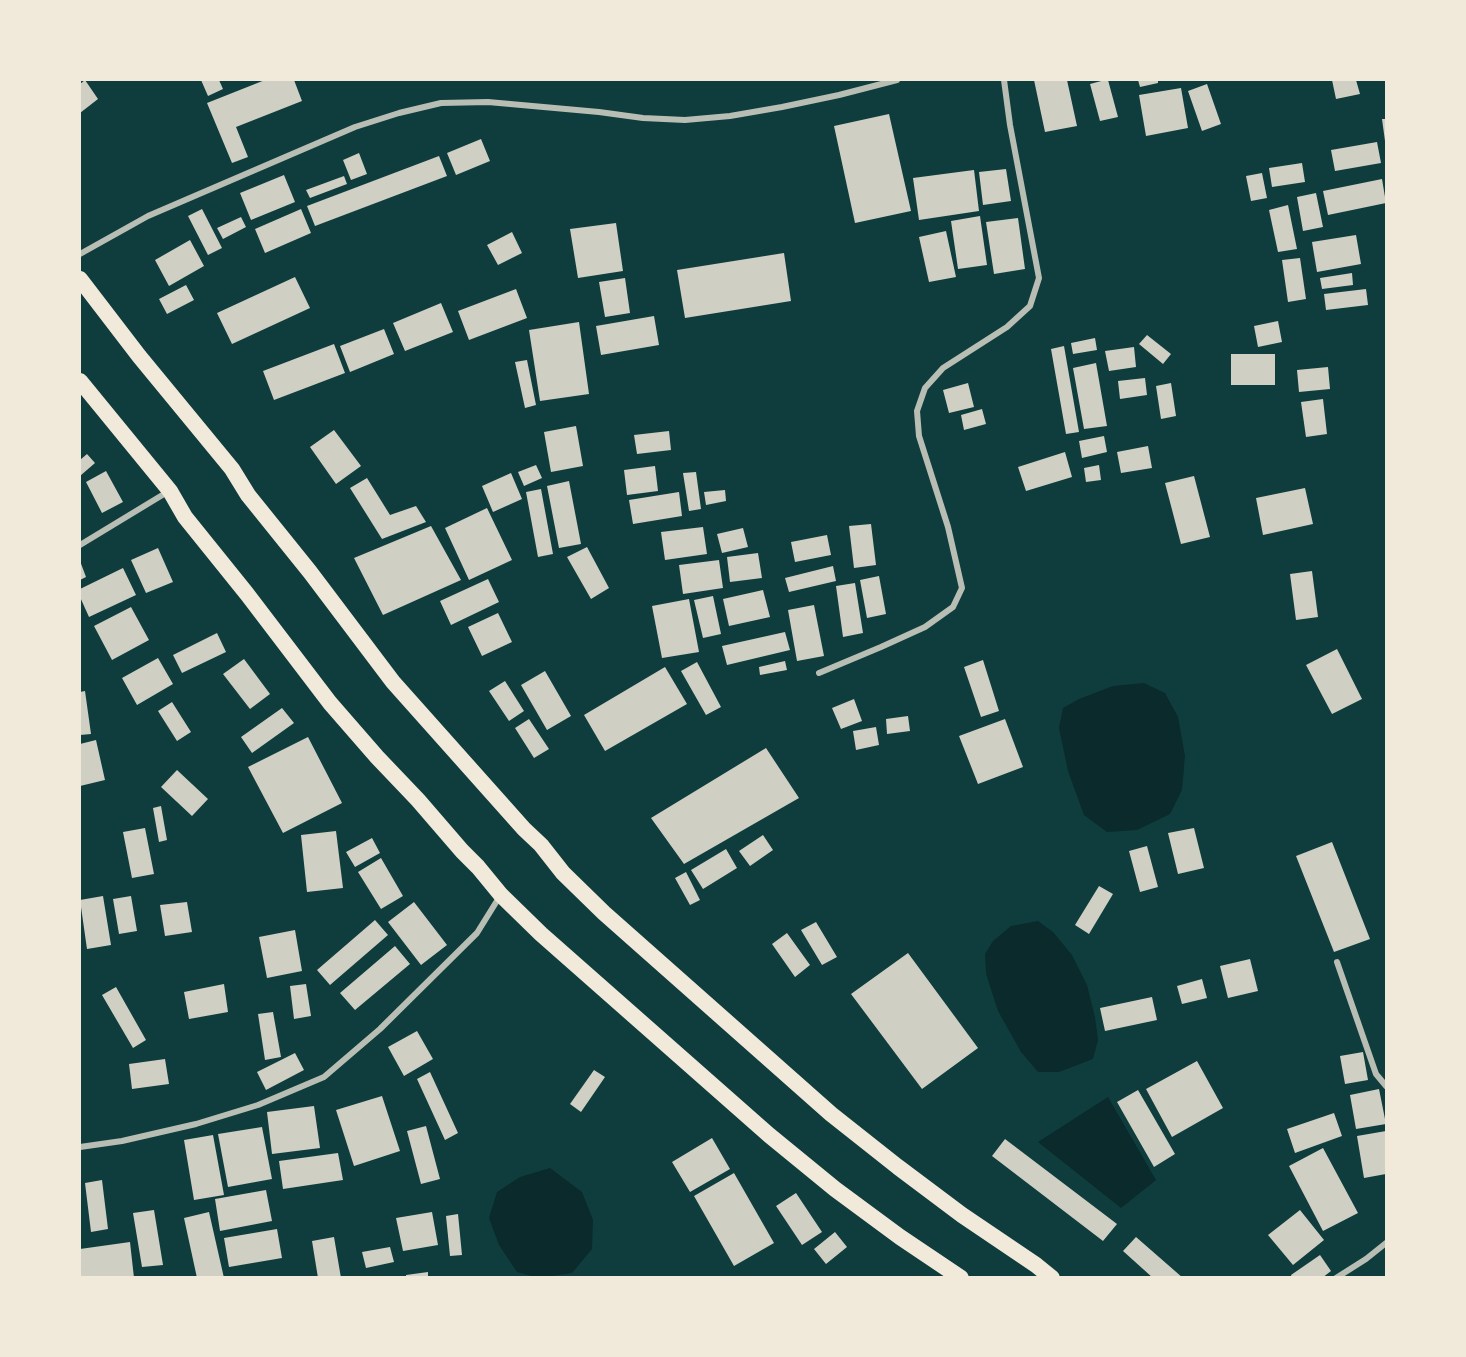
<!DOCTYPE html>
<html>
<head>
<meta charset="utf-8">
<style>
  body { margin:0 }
  #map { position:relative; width:1466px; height:1357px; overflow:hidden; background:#0f3d3e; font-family:Manrope,sans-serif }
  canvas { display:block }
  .frame { position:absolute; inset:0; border:81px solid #f1e9da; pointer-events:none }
</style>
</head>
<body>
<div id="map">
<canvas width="1466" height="1357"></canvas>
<div class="frame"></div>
</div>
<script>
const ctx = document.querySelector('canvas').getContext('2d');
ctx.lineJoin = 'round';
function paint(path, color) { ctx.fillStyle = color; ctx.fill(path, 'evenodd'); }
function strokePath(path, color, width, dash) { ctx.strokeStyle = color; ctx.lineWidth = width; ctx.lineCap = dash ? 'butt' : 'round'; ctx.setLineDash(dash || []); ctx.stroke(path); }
const water = new Path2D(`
  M 1144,683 L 1165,693 L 1178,717 L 1185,756 L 1182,790 L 1170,814 L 1137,830 L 1107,832 L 1084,815 L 1068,771 L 1059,728 L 1063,708 L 1079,699 L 1113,686 Z
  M 1038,921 L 1053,932 L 1072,955 L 1087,985 L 1095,1017 L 1098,1040 L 1093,1059 L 1059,1072 L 1038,1072 L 1021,1052 L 998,1011 L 986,974 L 985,954 L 993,941 L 1011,926 Z
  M 1108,1097 L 1156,1180 L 1121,1208 L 1038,1142 Z
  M 550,1168 L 582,1192 L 593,1220 L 592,1249 L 572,1273 L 539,1278 L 517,1272 L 499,1245 L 489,1218 L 497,1192 L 520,1177 Z`);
const building = new Path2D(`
  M 85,80 L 98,99 L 80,113 L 80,84 Z
  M 201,80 L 219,80 L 223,89 L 208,96 Z
  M 265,80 L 294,80 L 302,101 L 236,127 L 248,157 L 232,163 L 207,103 Z
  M 1034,80 L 1067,80 L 1077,126 L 1045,132 Z
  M 1105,80 L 1108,80 L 1118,117 L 1100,121 L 1090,84 Z
  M 1138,80 L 1158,80 L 1158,83 L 1140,87 Z
  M 1332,80 L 1356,80 L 1360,94 L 1336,99 Z
  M 1207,84 L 1221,124 L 1202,131 L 1188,91 Z
  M 1181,88 L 1188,128 L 1146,136 L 1139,95 Z
  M 889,114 L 911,211 L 855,223 L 834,126 Z
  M 1382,119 L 1386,119 L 1386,141 L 1385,141 Z
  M 481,139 L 490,161 L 456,175 L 447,153 Z
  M 1377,142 L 1381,163 L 1335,171 L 1331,150 Z
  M 359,153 L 367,174 L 351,180 L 343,160 Z
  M 439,156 L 447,176 L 315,226 L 307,206 Z
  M 1302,163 L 1305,182 L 1272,187 L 1269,168 Z
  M 1006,169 L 1011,201 L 983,205 L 979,172 Z
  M 974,170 L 979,211 L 919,220 L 913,178 Z
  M 1262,173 L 1267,198 L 1251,201 L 1246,176 Z
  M 284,175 L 295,202 L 251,220 L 240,193 Z
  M 344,176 L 347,184 L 310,198 L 306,190 Z
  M 1382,179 L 1386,203 L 1328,215 L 1323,191 Z
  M 1316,193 L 1323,227 L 1303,231 L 1297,197 Z
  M 1288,205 L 1297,249 L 1278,252 L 1269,210 Z
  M 202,209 L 222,248 L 208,255 L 188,216 Z
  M 301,209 L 311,233 L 265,253 L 255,229 Z
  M 980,216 L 987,265 L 958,269 L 951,221 Z
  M 241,217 L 246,227 L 223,239 L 217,228 Z
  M 1018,218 L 1025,269 L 994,274 L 986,222 Z
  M 616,223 L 623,271 L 578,278 L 570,229 Z
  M 946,231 L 956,277 L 929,282 L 919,237 Z
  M 512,232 L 522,253 L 498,265 L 487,245 Z
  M 1356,235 L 1361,264 L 1317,272 L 1312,242 Z
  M 190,240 L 204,266 L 169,286 L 155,260 Z
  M 784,253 L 791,301 L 685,318 L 677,270 Z
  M 1300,258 L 1306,299 L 1288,302 L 1282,260 Z
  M 1352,273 L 1353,285 L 1322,289 L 1320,278 Z
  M 295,277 L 310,308 L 232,344 L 217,313 Z
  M 625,278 L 630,313 L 605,317 L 599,282 Z
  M 186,285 L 194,300 L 167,314 L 159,299 Z
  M 516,289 L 527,318 L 469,340 L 458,311 Z
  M 1366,289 L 1368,305 L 1326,310 L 1324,294 Z
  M 441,303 L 453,332 L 405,351 L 393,323 Z
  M 654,316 L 659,345 L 601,355 L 596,326 Z
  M 1278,321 L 1282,342 L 1258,347 L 1254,326 Z
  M 579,322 L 589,394 L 540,401 L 529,330 Z
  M 384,329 L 394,354 L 350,372 L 340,346 Z
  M 1147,335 L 1171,354 L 1163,364 L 1139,344 Z
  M 1095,338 L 1097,350 L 1073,354 L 1071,343 Z
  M 334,344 L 345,373 L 274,400 L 263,371 Z
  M 1064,346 L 1079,432 L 1066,434 L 1051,349 Z
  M 1134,347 L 1136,367 L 1109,371 L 1105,351 Z
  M 1231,354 L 1275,354 L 1275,385 L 1231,385 Z
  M 527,360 L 536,405 L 525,408 L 515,362 Z
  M 1096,363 L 1107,426 L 1084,429 L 1073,368 Z
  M 1328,367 L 1330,389 L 1299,392 L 1297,370 Z
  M 1145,378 L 1147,395 L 1120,399 L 1118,381 Z
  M 968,383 L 974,407 L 949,413 L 943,390 Z
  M 1171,383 L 1176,416 L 1161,419 L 1156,386 Z
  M 1323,399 L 1327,434 L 1306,437 L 1301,402 Z
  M 982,409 L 986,424 L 964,430 L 961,415 Z
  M 576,426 L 583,466 L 551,472 L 544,432 Z
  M 334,430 L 361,466 L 336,484 L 310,447 Z
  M 669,431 L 671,450 L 637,454 L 634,435 Z
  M 1104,436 L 1107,452 L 1082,458 L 1079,441 Z
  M 1148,446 L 1152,468 L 1121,473 L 1117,452 Z
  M 1065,452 L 1072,477 L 1026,491 L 1018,467 Z
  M 87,454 L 95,463 L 80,476 L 80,460 Z
  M 536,465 L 542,478 L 524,486 L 518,472 Z
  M 1099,465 L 1101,480 L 1086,482 L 1084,468 Z
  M 655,466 L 658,491 L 627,495 L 624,470 Z
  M 106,471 L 123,502 L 102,513 L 86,482 Z
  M 696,472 L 701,509 L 689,511 L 683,473 Z
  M 511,473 L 522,499 L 493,512 L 482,486 Z
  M 1194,476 L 1210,537 L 1181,544 L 1165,483 Z
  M 367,478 L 390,515 L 416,506 L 426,522 L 382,539 L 350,488 Z
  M 569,481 L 581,544 L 559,548 L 547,486 Z
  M 1305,488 L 1313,524 L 1263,535 L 1256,498 Z
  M 541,489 L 553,554 L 538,557 L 526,492 Z
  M 725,490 L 726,501 L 706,505 L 704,492 Z
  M 679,492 L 682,516 L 633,524 L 629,500 Z
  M 487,508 L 512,560 L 469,580 L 445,528 Z
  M 871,524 L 876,565 L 854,568 L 849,526 Z
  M 431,526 L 461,580 L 383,615 L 354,558 Z
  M 703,527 L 707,554 L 665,560 L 661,532 Z
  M 743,528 L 748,547 L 722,553 L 717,534 Z
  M 827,535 L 831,555 L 795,562 L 791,542 Z
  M 587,547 L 609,588 L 591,599 L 567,557 Z
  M 158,548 L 173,582 L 146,593 L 131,560 Z
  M 758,553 L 762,578 L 730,582 L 727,557 Z
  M 719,560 L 723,588 L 683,594 L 679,565 Z
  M 80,561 L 86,577 L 80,580 Z
  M 833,566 L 836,581 L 789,592 L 785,578 Z
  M 123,568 L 136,595 L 89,617 L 80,597 L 80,589 Z
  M 1312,571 L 1318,617 L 1296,620 L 1290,574 Z
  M 879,576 L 886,614 L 867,618 L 860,580 Z
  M 488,579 L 499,602 L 451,625 L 440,601 Z
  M 855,583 L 863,633 L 843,637 L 836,586 Z
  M 763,590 L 770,617 L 729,626 L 723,599 Z
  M 713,596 L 721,634 L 703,638 L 694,600 Z
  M 689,599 L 699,652 L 662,658 L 652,606 Z
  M 814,605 L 824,656 L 797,661 L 788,610 Z
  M 131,607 L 149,640 L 112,660 L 94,626 Z
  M 498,613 L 512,642 L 482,656 L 468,627 Z
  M 785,632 L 790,650 L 727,665 L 722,646 Z
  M 217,633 L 226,652 L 182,673 L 173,655 Z
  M 1337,649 L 1362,699 L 1332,714 L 1306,665 Z
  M 158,658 L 173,684 L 137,705 L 122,678 Z
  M 244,659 L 270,694 L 250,709 L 223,674 Z
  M 983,660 L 999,711 L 981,717 L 964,667 Z
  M 785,661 L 787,670 L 760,675 L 759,667 Z
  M 697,662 L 721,707 L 706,715 L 681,671 Z
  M 665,667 L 687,704 L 605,751 L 584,715 Z
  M 545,671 L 571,716 L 547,730 L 521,685 Z
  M 505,681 L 524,711 L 509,721 L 489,691 Z
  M 85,691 L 91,734 L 80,735 L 80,692 Z
  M 854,699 L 862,721 L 841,729 L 832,708 Z
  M 172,702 L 191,732 L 177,741 L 158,711 Z
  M 282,708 L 294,723 L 252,753 L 241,737 Z
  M 908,716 L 910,731 L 887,734 L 886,719 Z
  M 529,719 L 549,749 L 534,758 L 515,728 Z
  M 1005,719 L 1023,767 L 978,784 L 959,736 Z
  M 876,727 L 879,745 L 856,750 L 853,731 Z
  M 308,737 L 342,803 L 283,833 L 248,767 Z
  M 96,740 L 105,780 L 80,786 L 80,744 Z
  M 766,748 L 799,798 L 684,864 L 651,818 Z
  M 177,770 L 208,799 L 192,816 L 161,787 Z
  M 161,806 L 167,840 L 159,842 L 153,808 Z
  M 145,828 L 154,874 L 132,878 L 123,832 Z
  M 1194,828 L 1204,868 L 1178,874 L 1168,833 Z
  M 336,831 L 343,888 L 307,892 L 301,835 Z
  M 763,835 L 773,850 L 750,866 L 739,851 Z
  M 372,838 L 380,853 L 355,867 L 346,852 Z
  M 1332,842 L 1370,939 L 1334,952 L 1296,856 Z
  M 1147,846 L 1158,887 L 1140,892 L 1129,851 Z
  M 726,849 L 737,868 L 703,889 L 691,870 Z
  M 381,858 L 403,896 L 381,909 L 358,872 Z
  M 686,872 L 700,900 L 690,905 L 675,878 Z
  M 1099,886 L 1113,894 L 1089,934 L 1075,925 Z
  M 103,896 L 111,945 L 87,949 L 80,900 Z
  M 131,896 L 137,931 L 119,934 L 113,899 Z
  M 187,902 L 192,932 L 165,936 L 160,905 Z
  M 414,902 L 447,945 L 421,965 L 388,922 Z
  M 375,920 L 388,935 L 330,985 L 317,970 Z
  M 816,922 L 837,957 L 822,965 L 801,930 Z
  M 295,930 L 302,971 L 267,978 L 259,937 Z
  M 787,933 L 810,965 L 795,977 L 772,944 Z
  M 395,946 L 410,964 L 355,1010 L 340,993 Z
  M 908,953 L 978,1048 L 922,1089 L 851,994 Z
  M 1250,959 L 1258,991 L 1228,998 L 1220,966 Z
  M 1202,979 L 1207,998 L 1182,1004 L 1177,986 Z
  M 224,984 L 228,1012 L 189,1019 L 184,992 Z
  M 306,984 L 311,1016 L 294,1019 L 290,986 Z
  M 116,987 L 146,1040 L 133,1048 L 102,995 Z
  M 1152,997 L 1157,1020 L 1105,1031 L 1100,1008 Z
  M 273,1012 L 281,1057 L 265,1060 L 258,1014 Z
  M 417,1031 L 433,1059 L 404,1076 L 388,1047 Z
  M 1363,1052 L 1368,1080 L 1345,1084 L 1340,1056 Z
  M 295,1053 L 304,1070 L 266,1090 L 257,1072 Z
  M 165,1059 L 169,1084 L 132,1089 L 129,1064 Z
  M 1197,1061 L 1223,1108 L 1172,1137 L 1146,1089 Z
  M 594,1070 L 605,1077 L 581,1112 L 570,1104 Z
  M 430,1072 L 458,1133 L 445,1140 L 417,1079 Z
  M 1379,1089 L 1386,1124 L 1356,1129 L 1350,1095 Z
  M 1138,1090 L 1175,1154 L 1154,1167 L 1117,1102 Z
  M 382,1096 L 400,1151 L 354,1166 L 336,1110 Z
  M 314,1106 L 320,1148 L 272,1154 L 267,1112 Z
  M 1334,1113 L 1342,1136 L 1295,1153 L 1287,1129 Z
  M 426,1126 L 440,1179 L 421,1184 L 407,1131 Z
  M 262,1127 L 272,1179 L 228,1187 L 218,1134 Z
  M 1386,1131 L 1386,1174 L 1364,1178 L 1357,1136 Z
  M 213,1135 L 224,1195 L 194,1200 L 184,1140 Z
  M 712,1138 L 730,1169 L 690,1192 L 672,1162 Z
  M 1005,1139 L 1117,1224 L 1103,1241 L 992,1156 Z
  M 1323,1148 L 1358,1213 L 1323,1231 L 1289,1166 Z
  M 338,1153 L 343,1180 L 283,1189 L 279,1161 Z
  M 734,1173 L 774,1243 L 734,1266 L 694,1196 Z
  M 102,1180 L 108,1229 L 91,1232 L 85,1183 Z
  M 266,1190 L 272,1221 L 220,1231 L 215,1199 Z
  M 796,1193 L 822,1232 L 802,1245 L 776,1206 Z
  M 154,1210 L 163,1265 L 142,1267 L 133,1213 Z
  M 1300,1210 L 1324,1240 L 1293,1265 L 1268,1235 Z
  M 209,1212 L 224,1278 L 197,1278 L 184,1218 Z
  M 432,1212 L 438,1245 L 403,1251 L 396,1218 Z
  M 458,1214 L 462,1255 L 450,1256 L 446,1216 Z
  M 277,1229 L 282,1258 L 229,1267 L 224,1238 Z
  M 835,1232 L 847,1247 L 826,1264 L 814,1249 Z
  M 334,1237 L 341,1278 L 318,1278 L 312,1241 Z
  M 1136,1237 L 1183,1278 L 1153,1278 L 1123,1251 Z
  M 130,1242 L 134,1278 L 80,1278 L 80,1249 Z
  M 390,1247 L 394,1262 L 366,1268 L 362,1252 Z
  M 1320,1255 L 1331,1271 L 1322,1278 L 1292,1278 L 1291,1275 Z
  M 428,1272 L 428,1278 L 406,1278 L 406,1275 Z`);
const minor = new Path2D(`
  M 80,254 L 148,216 L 355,127 L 399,113 L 441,103 L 488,102 L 599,112 L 643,118 L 685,120 L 730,116 L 782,107 L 839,95 L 897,80
  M 80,545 L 169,491
  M 819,673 L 881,647 L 925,627 L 953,607 L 962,588 L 948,527 L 919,436 L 917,411 L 925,388 L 943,368 L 1007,327 L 1030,306 L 1039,278 L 1010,125 L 1004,80
  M 1337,962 L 1376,1074 L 1386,1086
  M 80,1147 L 122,1141 L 196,1124 L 258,1105 L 324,1077 L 380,1029 L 477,933 L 500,896
  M 1336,1278 L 1366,1259 L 1386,1243`);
const trunk = new Path2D(`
  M 80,279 L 139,356 L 232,469 L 248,495 L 310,572 L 393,682 L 524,829 L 541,845 L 563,873 L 604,913 L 831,1114 L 898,1167 L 962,1215 L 1036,1265 L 1052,1278
  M 80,381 L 170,491 L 185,517 L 247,594 L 330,703 L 377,757 L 418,800 L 462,851 L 478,867 L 501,895 L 541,934 L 769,1135 L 835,1189 L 900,1237 L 961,1278`);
paint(water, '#0a2a2b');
paint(building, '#cfcfc3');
strokePath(minor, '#b8beb3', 6);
strokePath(trunk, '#f1e9da', 16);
</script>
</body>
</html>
